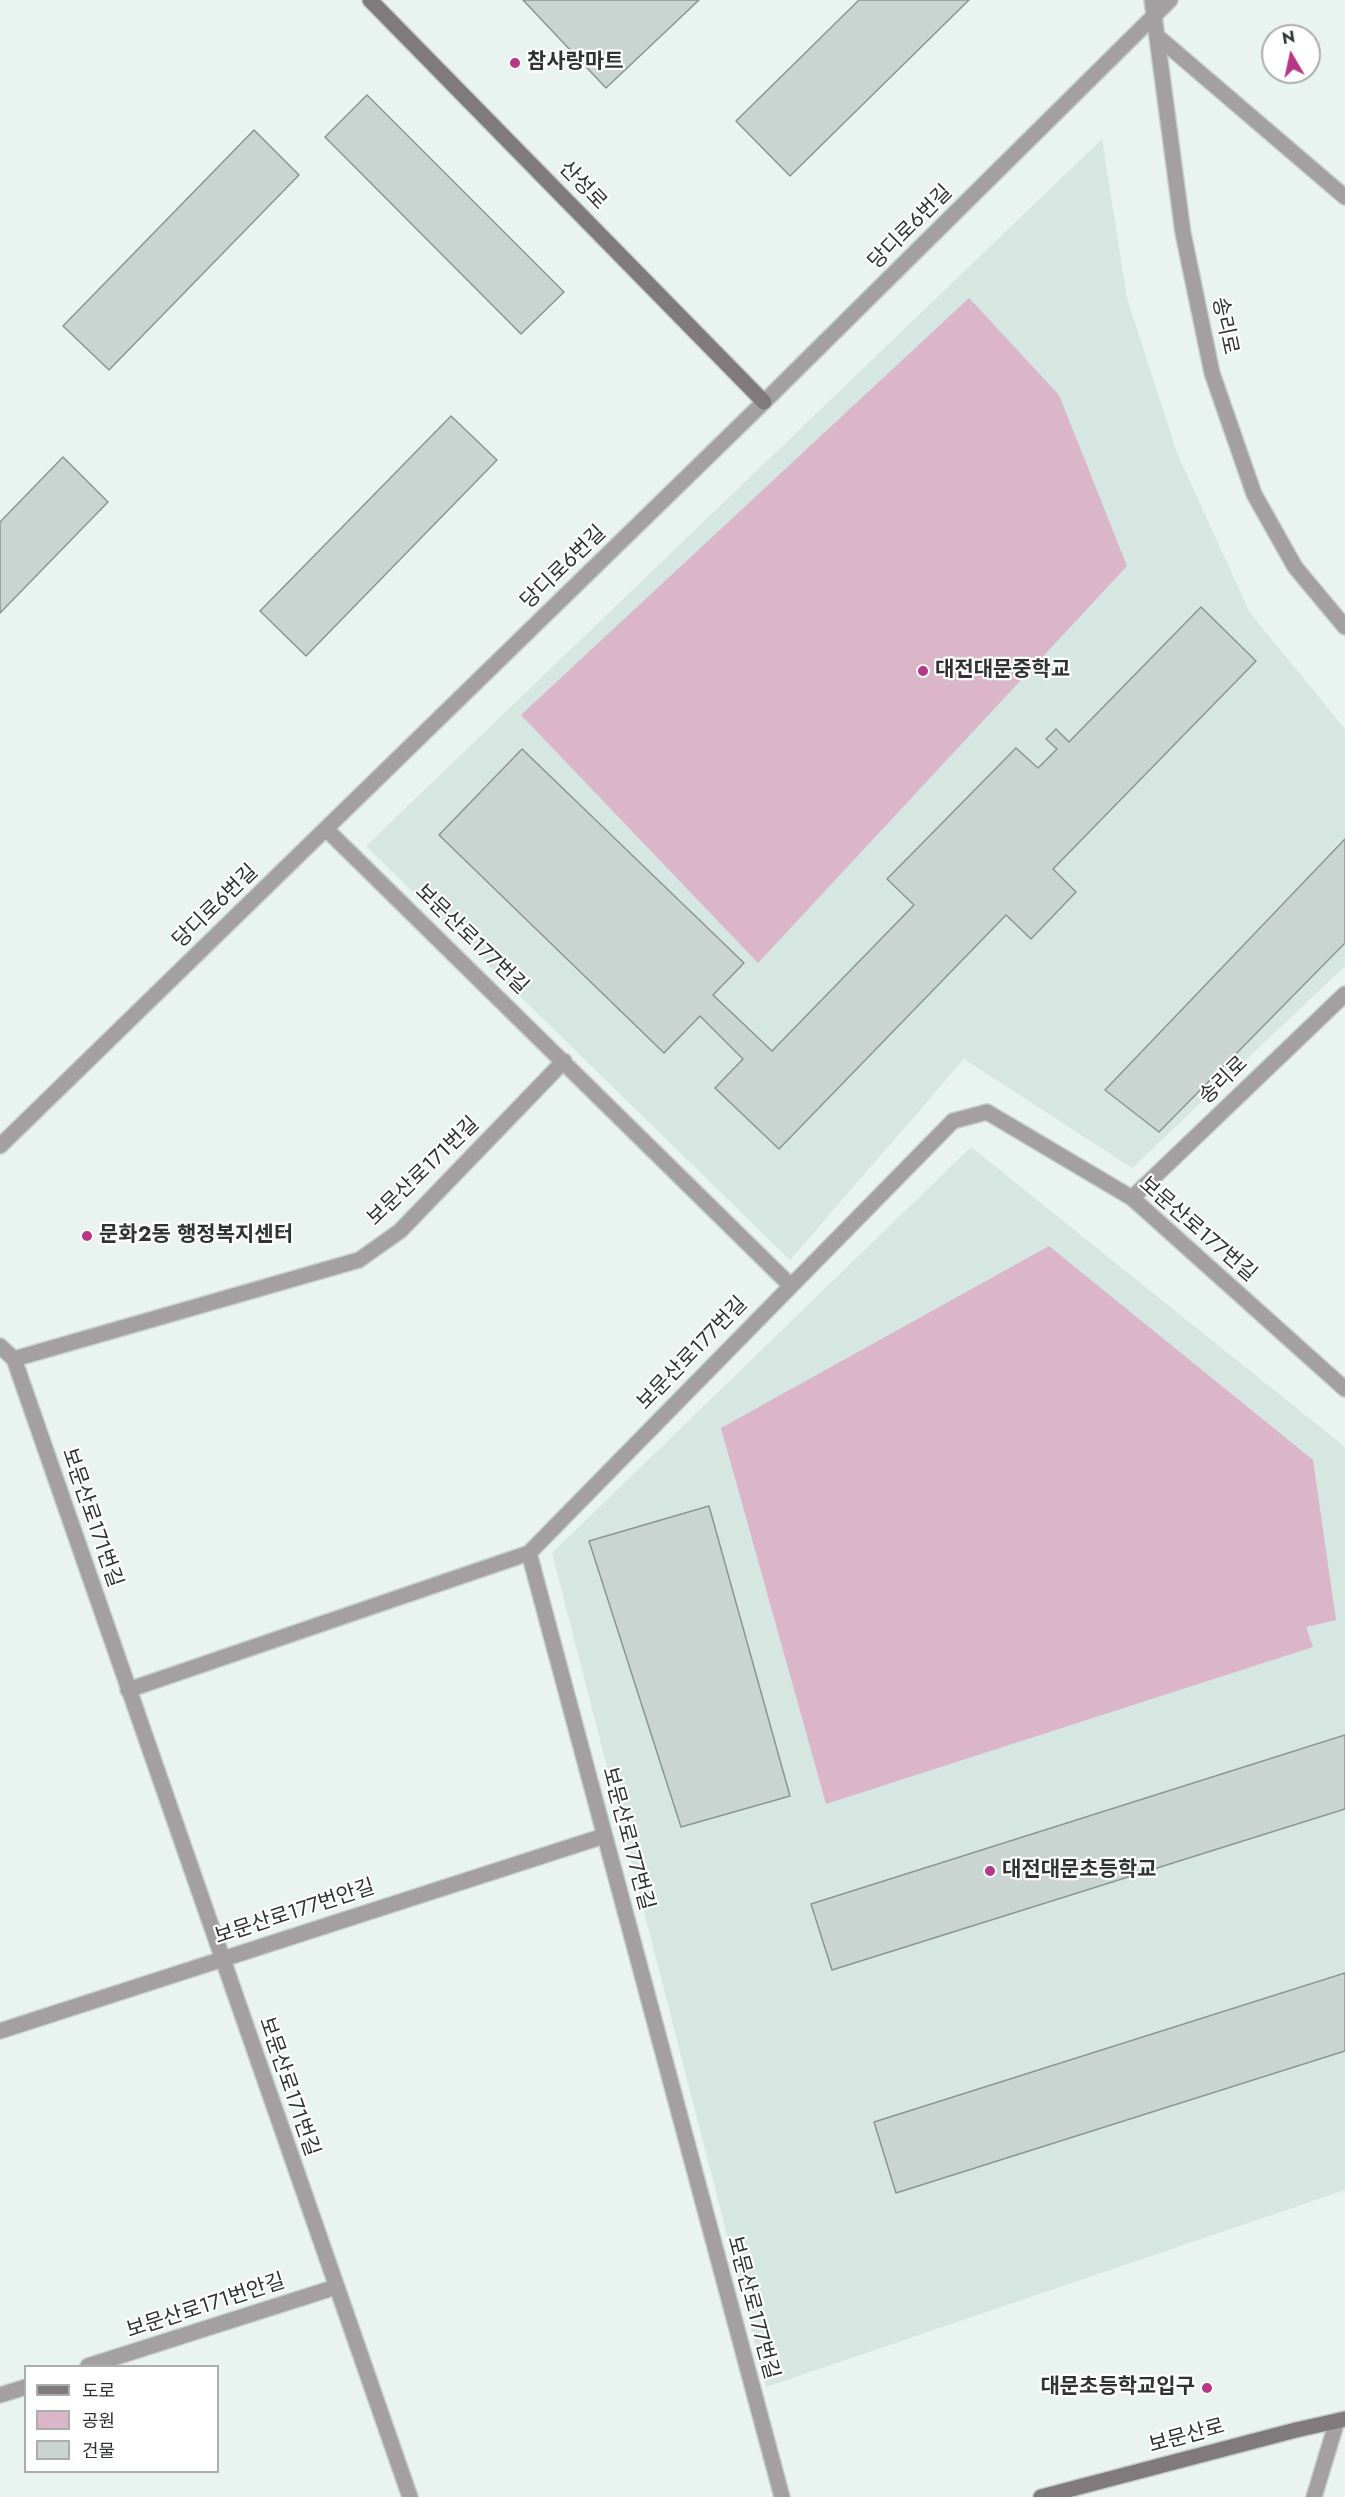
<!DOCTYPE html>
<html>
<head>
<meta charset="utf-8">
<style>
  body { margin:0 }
  #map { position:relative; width:1345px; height:2497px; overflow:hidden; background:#e9f3ef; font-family:Jost,"Noto Sans KR",sans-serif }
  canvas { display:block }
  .legend { position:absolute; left:24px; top:2365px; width:195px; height:108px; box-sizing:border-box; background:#fff; border:2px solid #acadad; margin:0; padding:8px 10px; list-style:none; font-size:18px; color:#2f3331 }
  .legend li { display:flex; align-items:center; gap:12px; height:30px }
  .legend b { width:30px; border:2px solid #acadad }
  .north { position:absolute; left:1261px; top:24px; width:60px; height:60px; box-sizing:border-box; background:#fff; border:2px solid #acadad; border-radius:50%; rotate:351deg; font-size:16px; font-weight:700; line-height:24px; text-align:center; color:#2f3331 }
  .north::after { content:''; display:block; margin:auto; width:21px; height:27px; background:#b53785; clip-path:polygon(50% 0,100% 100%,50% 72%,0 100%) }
</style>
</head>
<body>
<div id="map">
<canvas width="1345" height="2497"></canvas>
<ul class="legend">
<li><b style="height:8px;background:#807a7d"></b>도로</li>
<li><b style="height:16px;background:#dbb5c8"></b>공원</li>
<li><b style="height:16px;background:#cad4d0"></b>건물</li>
</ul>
<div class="north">N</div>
</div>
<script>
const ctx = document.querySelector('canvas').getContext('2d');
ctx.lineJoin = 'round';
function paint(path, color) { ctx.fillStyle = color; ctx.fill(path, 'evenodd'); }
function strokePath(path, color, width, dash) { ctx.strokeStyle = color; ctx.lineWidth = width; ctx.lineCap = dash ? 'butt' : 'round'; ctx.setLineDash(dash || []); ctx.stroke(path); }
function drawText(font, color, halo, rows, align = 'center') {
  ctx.font = font + ' Jost,"Noto Sans KR",sans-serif'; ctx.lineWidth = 4.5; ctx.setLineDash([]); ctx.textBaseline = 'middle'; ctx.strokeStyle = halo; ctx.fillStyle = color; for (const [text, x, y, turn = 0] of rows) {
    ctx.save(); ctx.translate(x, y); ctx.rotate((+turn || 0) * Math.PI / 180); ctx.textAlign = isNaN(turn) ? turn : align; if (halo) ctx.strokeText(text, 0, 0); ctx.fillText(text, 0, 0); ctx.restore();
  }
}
const built = new Path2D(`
  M 1102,139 L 1127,298 L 1177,453 L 1250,613 L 1345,729 L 1345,966 L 1132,1168 L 964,1059 L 790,1260 L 366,846 Z
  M 971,1147 L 1345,1447 L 1345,2190 L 766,2387 L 552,1553 Z`);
const green = new Path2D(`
  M 969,298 L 1059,395 L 1127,566 L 758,963 L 521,715 Z
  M 1049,1246 L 1313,1460 L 1336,1620 L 1306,1627 L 1313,1647 L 826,1804 L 721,1428 Z`);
const building = new Path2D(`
  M 523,0 L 699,0 L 606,88 Z
  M 859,0 L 969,0 L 790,176 L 736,121 Z
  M 367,95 L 564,292 L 521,334 L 325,137 Z
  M 254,130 L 299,175 L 109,370 L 63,326 Z
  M 451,416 L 497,460 L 306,656 L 260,611 Z
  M 63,457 L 108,502 L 0,613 L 0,522 Z
  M 1201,607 L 1256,661 L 1053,869 L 1076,892 L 1031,939 L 1006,915 L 779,1149 L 715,1088 L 743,1059 L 700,1016 L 664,1053 L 439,835 L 522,749 L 744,963 L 713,995 L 772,1051 L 914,905 L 887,879 L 1016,748 L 1038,768 L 1057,749 L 1046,739 L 1056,729 L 1069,742 Z
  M 1345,839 L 1345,943 L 1159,1132 L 1105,1090 Z
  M 709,1506 L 790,1796 L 681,1827 L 589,1541 Z
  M 1345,1735 L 1345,1809 L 832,1970 L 811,1904 Z
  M 1345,1973 L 1345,2051 L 896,2193 L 874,2122 Z`);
const lane = new Path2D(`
  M 1314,2497 L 1337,2421`);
const street = new Path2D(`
  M 1152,0 L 1183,233 L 1212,373 L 1254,494 L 1295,567 L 1345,627
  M 1158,37 L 1345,197
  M 326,829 L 790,1285
  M 0,1146 L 764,402 L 1170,0
  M 1132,1198 L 1345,994
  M 0,1346 L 14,1359 L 410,2497
  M 14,1359 L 359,1260 L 400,1231 L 564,1061
  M 529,1553 L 782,2497
  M 128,1690 L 529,1553 L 953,1121 L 987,1112 L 1132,1198 L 1345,1389
  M 0,2031 L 604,1836
  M 88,2366 L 336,2287
  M 0,2395 L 26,2387`);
const secondary = new Path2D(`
  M 370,0 L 764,402
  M 1041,2497 L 1296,2430 L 1345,2419`);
const markers = [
  [515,63,6,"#b53785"],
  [923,671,6,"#b53785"],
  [87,1236,6,"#b53785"],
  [990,1871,6,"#b53785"],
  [1207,2388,6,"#b53785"]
];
const poiNames = [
  ["참사랑마트",527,63],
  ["대전대문중학교",935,671],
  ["문화2동 행정복지센터",99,1236],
  ["대전대문초등학교",1002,1871],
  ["대문초등학교입구",1195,2388,"right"]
];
const streetNames = [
  ["산성로",582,186,46],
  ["당디로6번길",911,228,-45],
  ["송리로",1224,326,78],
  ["당디로6번길",564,568,-44],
  ["당디로6번길",216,907,-44],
  ["보문산로177번길",471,940,44],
  ["송리로",1224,1081,-44],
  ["보문산로171번길",424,1172,-44],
  ["보문산로177번길",1197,1230,41],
  ["보문산로177번길",693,1354,-46],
  ["보문산로171번길",91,1518,71],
  ["보문산로177번길",627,1839,75],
  ["보문산로177번안길",295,1913,-18],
  ["보문산로171번길",288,2087,71],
  ["보문산로171번안길",206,2307,-18],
  ["보문산로177번길",752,2308,75],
  ["보문산로",1187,2437,-15]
];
paint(built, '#d5e7e0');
paint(green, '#dbb5c8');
paint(building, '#cad4d0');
strokePath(building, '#8c9591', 1.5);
strokePath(lane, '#c8d0cd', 18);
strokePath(street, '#c8d0cd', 18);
strokePath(secondary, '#c8d0cd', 18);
strokePath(lane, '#a4a0a2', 15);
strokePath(street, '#a4a0a2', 15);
strokePath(secondary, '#807a7d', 15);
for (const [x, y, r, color] of markers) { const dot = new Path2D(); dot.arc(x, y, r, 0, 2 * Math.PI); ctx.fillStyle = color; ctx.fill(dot); strokePath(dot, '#fff', 2); }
drawText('bold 21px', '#2f3331', '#fff', poiNames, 'left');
drawText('21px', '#2f3331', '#fff', streetNames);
</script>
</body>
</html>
